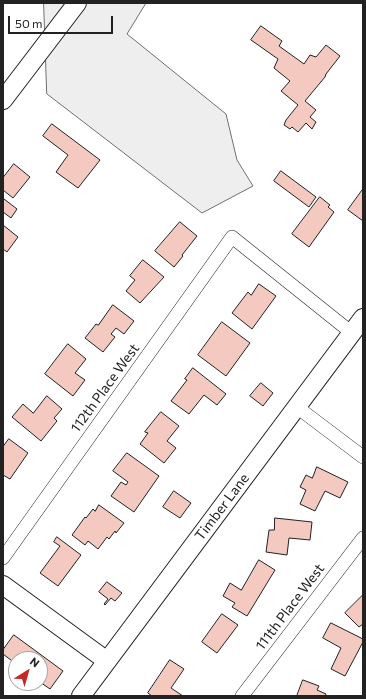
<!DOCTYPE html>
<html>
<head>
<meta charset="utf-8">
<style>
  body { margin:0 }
  #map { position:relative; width:366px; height:699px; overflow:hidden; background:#fff; font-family:Commissioner,sans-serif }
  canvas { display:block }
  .frame { position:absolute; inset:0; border:4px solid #222; pointer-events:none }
  .north { position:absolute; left:8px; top:651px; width:40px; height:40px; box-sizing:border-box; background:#fff; border:1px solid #a7a7a7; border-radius:50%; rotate:37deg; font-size:11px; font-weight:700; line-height:16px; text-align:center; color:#222 }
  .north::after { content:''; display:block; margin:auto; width:14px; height:18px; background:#c62828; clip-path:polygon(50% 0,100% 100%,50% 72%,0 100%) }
  .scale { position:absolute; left:8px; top:16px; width:105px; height:18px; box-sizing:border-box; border:2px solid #222; border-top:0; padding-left:5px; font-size:12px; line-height:14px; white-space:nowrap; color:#222; -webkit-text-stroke:3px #fff; paint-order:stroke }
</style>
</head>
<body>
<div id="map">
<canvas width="366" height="699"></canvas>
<div class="frame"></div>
<div class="north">N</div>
<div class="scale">50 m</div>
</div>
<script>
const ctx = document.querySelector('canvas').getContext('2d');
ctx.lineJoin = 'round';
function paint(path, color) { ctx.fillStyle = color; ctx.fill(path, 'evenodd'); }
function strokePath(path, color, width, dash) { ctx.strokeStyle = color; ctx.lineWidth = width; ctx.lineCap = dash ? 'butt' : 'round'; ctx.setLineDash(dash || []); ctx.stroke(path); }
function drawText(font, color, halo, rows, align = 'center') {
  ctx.font = font + ' Commissioner,sans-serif'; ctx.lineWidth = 3; ctx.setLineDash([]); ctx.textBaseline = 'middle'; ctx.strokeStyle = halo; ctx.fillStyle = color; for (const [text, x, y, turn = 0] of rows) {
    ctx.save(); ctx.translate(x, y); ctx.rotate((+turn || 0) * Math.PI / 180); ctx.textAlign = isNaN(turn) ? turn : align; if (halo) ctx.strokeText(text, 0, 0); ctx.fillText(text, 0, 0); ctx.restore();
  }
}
const green = new Path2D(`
  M 44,3 L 146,3 L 127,34 L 226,114 L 237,160 L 253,186 L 202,213 L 47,94 Z`);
const building = new Path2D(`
  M 261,26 L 282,41 L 279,46 L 304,64 L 310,55 L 316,57 L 326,45 L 340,56 L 326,74 L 325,77 L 305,101 L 316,110 L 310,117 L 316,122 L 312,129 L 306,123 L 298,132 L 292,127 L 290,129 L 284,125 L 286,120 L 298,105 L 281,91 L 290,81 L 274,68 L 278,59 L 251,40 Z
  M 52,124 L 100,160 L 78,188 L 56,172 L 68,155 L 43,136 Z
  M 14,164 L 30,177 L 13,198 L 3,190 L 3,178 Z
  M 281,171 L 316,197 L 309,207 L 274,181 Z
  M 363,189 L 363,221 L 348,210 Z
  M 320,197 L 330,205 L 328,207 L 334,212 L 309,247 L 292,234 Z
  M 4,199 L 17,209 L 11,218 L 3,212 Z
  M 180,222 L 197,236 L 182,255 L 183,256 L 174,267 L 155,251 Z
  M 3,225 L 18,237 L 7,252 L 3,249 Z
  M 143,260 L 164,277 L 140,303 L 126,291 L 135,280 L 130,276 Z
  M 259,284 L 276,296 L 252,329 L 232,313 L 248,292 L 251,295 Z
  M 113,305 L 134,321 L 124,334 L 116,328 L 111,334 L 115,337 L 103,352 L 85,338 L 96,324 L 98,325 Z
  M 222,322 L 250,343 L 226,376 L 198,355 Z
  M 68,344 L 86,359 L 75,373 L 85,380 L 73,396 L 45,374 Z
  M 193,368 L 226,394 L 217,405 L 204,395 L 189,414 L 171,401 L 187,380 L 185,379 Z
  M 261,383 L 273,393 L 263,406 L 250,396 Z
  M 47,396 L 62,409 L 54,418 L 57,421 L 41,441 L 12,417 L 23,404 L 33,413 Z
  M 161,412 L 179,426 L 167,441 L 176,448 L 164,463 L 140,444 L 148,433 L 145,432 Z
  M 9,439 L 28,453 L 10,479 L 3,475 L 3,447 Z
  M 127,453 L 159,476 L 134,512 L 111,496 L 121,482 L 126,485 L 128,482 L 113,471 Z
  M 317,467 L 348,482 L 340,498 L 325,491 L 315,511 L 300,504 L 306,490 L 300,487 L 306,475 L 312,478 Z
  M 174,491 L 191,503 L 180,518 L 163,507 Z
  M 99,505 L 124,523 L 116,533 L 115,531 L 109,539 L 107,537 L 98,549 L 88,541 L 85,545 L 72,535 L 85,517 L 86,518 L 93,509 L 95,511 Z
  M 275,518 L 312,522 L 310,540 L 289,538 L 287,555 L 266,552 L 269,530 L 274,530 Z
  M 57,537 L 81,555 L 58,586 L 40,573 L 60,546 L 54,542 Z
  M 259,560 L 275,570 L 247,616 L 232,607 L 235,603 L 223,596 L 230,583 L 241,590 Z
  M 107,582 L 122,593 L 115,601 L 111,598 L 105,605 L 104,604 L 108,599 L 99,592 Z
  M 363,595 L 363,624 L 359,627 L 345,613 Z
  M 222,614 L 238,625 L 217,653 L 202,642 Z
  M 331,623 L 363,639 L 363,642 L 345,676 L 331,669 L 341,648 L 323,638 Z
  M 14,635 L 63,671 L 50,689 L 40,682 L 40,659 L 16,659 L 16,664 L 3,654 L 3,650 Z
  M 170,660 L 184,669 L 171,688 L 183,696 L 152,696 L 148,693 Z
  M 303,680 L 319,686 L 317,690 L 326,694 L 325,696 L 297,696 Z`);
const street = new Path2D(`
  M 297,407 L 363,457
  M 3,558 L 232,237 L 352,333
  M 242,696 L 363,538`);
const secondary = new Path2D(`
  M 3,100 L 77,3
  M 3,585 L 107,661
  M 81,696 L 363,318`);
const streetNames = [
  ["112th Place West",105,388,-54],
  ["Timber Lane",222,507,-53],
  ["111th Place West",290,607,-53]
];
paint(green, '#eee');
strokePath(green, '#6f6f6f', 1);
paint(building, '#f3c9c0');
strokePath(building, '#222', 1);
strokePath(street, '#222', 14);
strokePath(secondary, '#222', 20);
strokePath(street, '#fff', 13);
strokePath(secondary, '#fff', 18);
drawText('14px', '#222', '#fff', streetNames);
</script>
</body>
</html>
